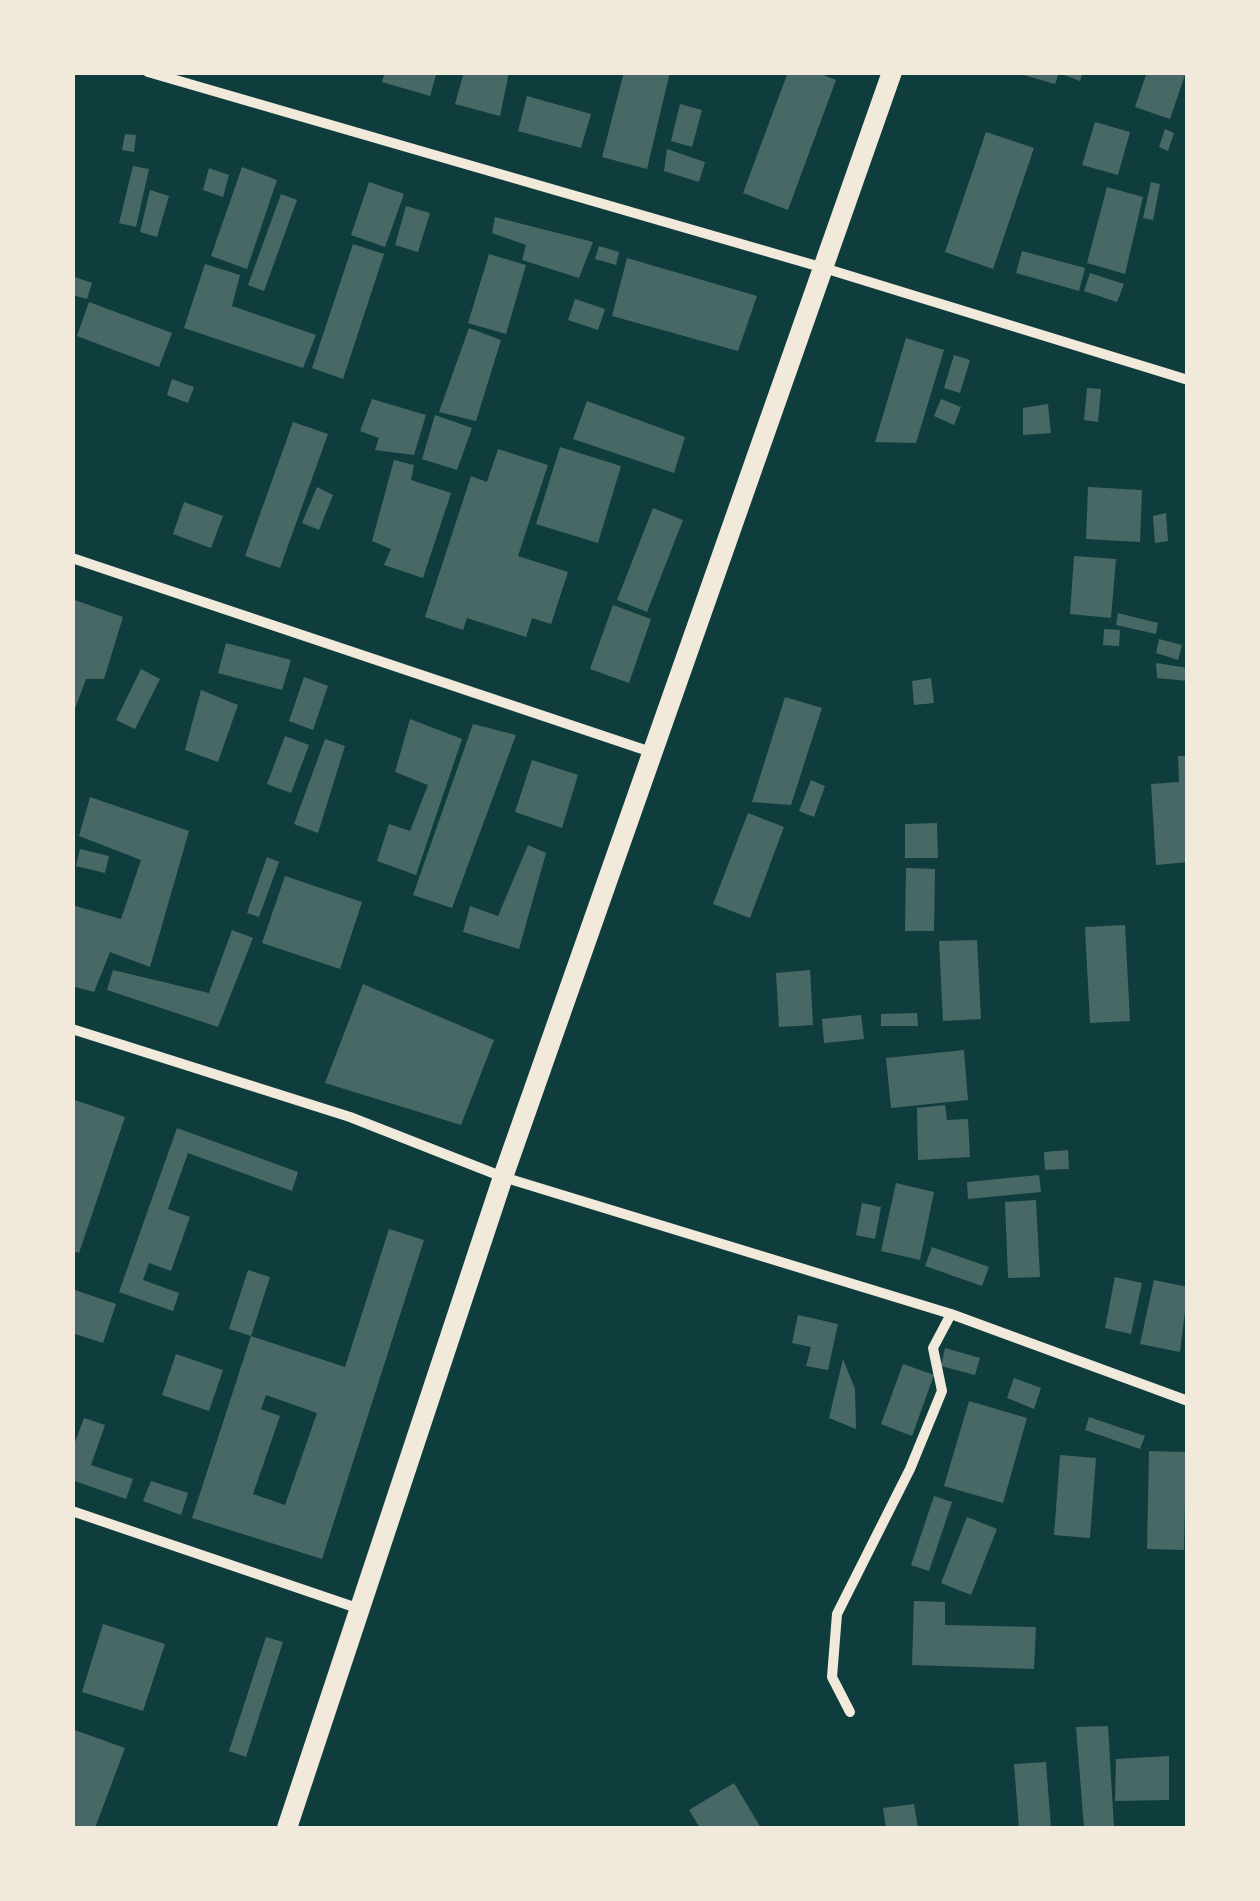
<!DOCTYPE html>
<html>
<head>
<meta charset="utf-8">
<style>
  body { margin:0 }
  #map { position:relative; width:1260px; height:1901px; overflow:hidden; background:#0f3d3e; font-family:"Playfair Display",serif }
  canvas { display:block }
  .frame { position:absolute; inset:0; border:75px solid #f1e9da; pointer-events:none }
</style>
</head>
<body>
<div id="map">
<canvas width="1260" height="1901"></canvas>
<div class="frame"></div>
</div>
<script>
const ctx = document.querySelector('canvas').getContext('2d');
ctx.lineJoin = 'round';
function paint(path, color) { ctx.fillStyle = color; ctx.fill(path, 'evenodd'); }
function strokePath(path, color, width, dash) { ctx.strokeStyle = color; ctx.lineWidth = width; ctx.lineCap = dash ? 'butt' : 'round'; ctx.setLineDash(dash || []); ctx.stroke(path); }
const building = new Path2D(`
  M 385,72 L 437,72 L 430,96 L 382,82 Z
  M 464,72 L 509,72 L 500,116 L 455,104 Z
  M 624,72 L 670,72 L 647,169 L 602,157 Z
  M 788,72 L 816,72 L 836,80 L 788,210 L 743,193 Z
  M 1013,72 L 1083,72 L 1080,81 L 1059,73 L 1055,84 Z
  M 1147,72 L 1186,72 L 1170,119 L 1135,107 Z
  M 527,96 L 591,114 L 581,148 L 518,131 Z
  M 680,104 L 702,110 L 692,147 L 671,141 Z
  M 1095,122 L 1130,132 L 1118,175 L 1082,165 Z
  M 1165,129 L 1174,133 L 1168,151 L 1159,147 Z
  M 986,132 L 1034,148 L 993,269 L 945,252 Z
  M 125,134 L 136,135 L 134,152 L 122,150 Z
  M 667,149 L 705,162 L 699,182 L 664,171 Z
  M 133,166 L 149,169 L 136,227 L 119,223 Z
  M 242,167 L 277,180 L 247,269 L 211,256 Z
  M 209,168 L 229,175 L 223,197 L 203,190 Z
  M 369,182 L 404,194 L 385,247 L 351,235 Z
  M 1151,182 L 1160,184 L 1153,220 L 1143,218 Z
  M 1107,187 L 1143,197 L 1125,274 L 1087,263 Z
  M 150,190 L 169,196 L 157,237 L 140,232 Z
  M 281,194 L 297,200 L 264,291 L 248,285 Z
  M 406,206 L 430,213 L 418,252 L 395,245 Z
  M 495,217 L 593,242 L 579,278 L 522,260 L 526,245 L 492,233 Z
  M 353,244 L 384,254 L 343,379 L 312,368 Z
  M 599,246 L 619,252 L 616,265 L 595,259 Z
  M 1022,251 L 1085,268 L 1079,291 L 1016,273 Z
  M 489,254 L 526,265 L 506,334 L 468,323 Z
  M 627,258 L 757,296 L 738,351 L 612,316 Z
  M 205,264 L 240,275 L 232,306 L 316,335 L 303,368 L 184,328 Z
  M 1090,273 L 1124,284 L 1117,302 L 1084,291 Z
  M 72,276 L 92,283 L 87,299 L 72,295 Z
  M 575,299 L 605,309 L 598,330 L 568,320 Z
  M 89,302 L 172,333 L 159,367 L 77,336 Z
  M 469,328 L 501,340 L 476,421 L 439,412 Z
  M 906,338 L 944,350 L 916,443 L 875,442 Z
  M 954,355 L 970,360 L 960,393 L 944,388 Z
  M 172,379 L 194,387 L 188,403 L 167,395 Z
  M 1087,388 L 1101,389 L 1098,422 L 1084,420 Z
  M 372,399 L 426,415 L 414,455 L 375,450 L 379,438 L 360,431 Z
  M 941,399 L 961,407 L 954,425 L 934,416 Z
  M 587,401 L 685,437 L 674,473 L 573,439 Z
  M 1048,404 L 1051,433 L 1023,435 L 1023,408 Z
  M 435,415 L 472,428 L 457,470 L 422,459 Z
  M 293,422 L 328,434 L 280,568 L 245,556 Z
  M 560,447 L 621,466 L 598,543 L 536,524 Z
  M 498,449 L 548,465 L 518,556 L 568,572 L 551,624 L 532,618 L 526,637 L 467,618 L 463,630 L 425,617 L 471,476 L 487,482 Z
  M 394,460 L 414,465 L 411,480 L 451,493 L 423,578 L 384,565 L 391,549 L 372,541 Z
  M 317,487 L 333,495 L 319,530 L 302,523 Z
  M 1088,487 L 1142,490 L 1140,542 L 1086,539 Z
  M 184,502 L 223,516 L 211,548 L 173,534 Z
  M 653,508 L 683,520 L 647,612 L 617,600 Z
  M 1166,513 L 1168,541 L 1155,543 L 1153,516 Z
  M 1074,556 L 1116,559 L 1111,618 L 1070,614 Z
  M 72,599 L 123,617 L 104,679 L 86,679 L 73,714 Z
  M 613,605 L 651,619 L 629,683 L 590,669 Z
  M 1118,613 L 1158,623 L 1156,634 L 1116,625 Z
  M 1104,629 L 1120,630 L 1119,646 L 1103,645 Z
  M 1159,639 L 1182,645 L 1178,660 L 1156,653 Z
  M 226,643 L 291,660 L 282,690 L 218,673 Z
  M 1156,663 L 1188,668 L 1188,681 L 1157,678 Z
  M 141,669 L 160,679 L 135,729 L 116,720 Z
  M 304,677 L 328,686 L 313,730 L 289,721 Z
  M 931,678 L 934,703 L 914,705 L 912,681 Z
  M 201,690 L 238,705 L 218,762 L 185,750 Z
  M 785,697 L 822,708 L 791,805 L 752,802 Z
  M 410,719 L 462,739 L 416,875 L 377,861 L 389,824 L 410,831 L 428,785 L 395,772 Z
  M 473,724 L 516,735 L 452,908 L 413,895 Z
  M 285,736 L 309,745 L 291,793 L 267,784 Z
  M 325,739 L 345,746 L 318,833 L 294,824 Z
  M 1178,756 L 1188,756 L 1188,862 L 1156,865 L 1151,784 L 1179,782 Z
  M 532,760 L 578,775 L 562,828 L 515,812 Z
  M 811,780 L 825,786 L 814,817 L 799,811 Z
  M 90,797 L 189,831 L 150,967 L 110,952 L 94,992 L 72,986 L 72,905 L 121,919 L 141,860 L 79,836 Z
  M 748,813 L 784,827 L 750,918 L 713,904 Z
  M 937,823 L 938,858 L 905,858 L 905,824 Z
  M 528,845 L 546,853 L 519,949 L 463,932 L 470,906 L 498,916 Z
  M 80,849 L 109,856 L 105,873 L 76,866 Z
  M 267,857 L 279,862 L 259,917 L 247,913 Z
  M 906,868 L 935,869 L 934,931 L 905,931 Z
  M 285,876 L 362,902 L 340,969 L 262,943 Z
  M 1125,925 L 1130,1021 L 1090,1023 L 1085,927 Z
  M 232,930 L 253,938 L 218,1027 L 107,990 L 113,970 L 209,993 Z
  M 977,940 L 981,1019 L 943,1021 L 939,941 Z
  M 810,970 L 813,1025 L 779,1027 L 776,973 Z
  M 363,984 L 494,1040 L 461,1125 L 325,1083 Z
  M 917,1013 L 918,1026 L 881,1026 L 881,1014 Z
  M 861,1015 L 864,1039 L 824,1043 L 822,1019 Z
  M 964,1050 L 968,1100 L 891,1108 L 886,1058 Z
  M 72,1099 L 125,1117 L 79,1253 L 72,1251 Z
  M 945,1105 L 947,1120 L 968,1119 L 970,1157 L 918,1160 L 917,1108 Z
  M 177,1128 L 298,1172 L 292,1191 L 188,1153 L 168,1209 L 190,1217 L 171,1271 L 149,1263 L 143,1280 L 179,1293 L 173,1311 L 119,1292 Z
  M 1068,1150 L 1069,1169 L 1045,1170 L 1044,1152 Z
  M 1039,1175 L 1041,1192 L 968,1199 L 967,1182 Z
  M 896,1183 L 934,1192 L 920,1260 L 881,1251 Z
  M 1036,1200 L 1040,1277 L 1008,1278 L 1005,1202 Z
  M 862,1203 L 881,1207 L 875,1239 L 856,1235 Z
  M 389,1229 L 424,1240 L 322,1559 L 192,1518 L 251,1336 L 345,1367 ZM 266,1395 L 317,1413 L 285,1505 L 253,1494 L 280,1416 L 261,1409 Z
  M 932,1247 L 989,1267 L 982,1286 L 925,1266 Z
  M 248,1270 L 270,1277 L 251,1336 L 229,1329 Z
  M 1115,1277 L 1142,1283 L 1131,1334 L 1105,1328 Z
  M 1154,1280 L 1188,1287 L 1180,1352 L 1140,1344 Z
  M 72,1289 L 116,1304 L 103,1343 L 72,1333 Z
  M 798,1315 L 838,1324 L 828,1370 L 806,1366 L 811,1347 L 792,1343 Z
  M 945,1348 L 980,1358 L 975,1375 L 941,1366 Z
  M 176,1354 L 223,1370 L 209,1411 L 162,1395 Z
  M 843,1359 L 855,1389 L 856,1429 L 829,1418 Z
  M 903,1364 L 934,1375 L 912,1436 L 881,1424 Z
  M 1014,1378 L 1041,1388 L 1034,1409 L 1007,1398 Z
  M 969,1401 L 1027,1418 L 1003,1503 L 944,1486 Z
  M 1089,1417 L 1145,1436 L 1140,1449 L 1085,1430 Z
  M 84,1418 L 105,1425 L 91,1465 L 133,1479 L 126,1499 L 72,1480 L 72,1450 Z
  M 1149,1451 L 1186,1452 L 1184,1550 L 1147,1549 Z
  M 1060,1455 L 1096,1458 L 1090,1538 L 1054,1535 Z
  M 151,1481 L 188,1493 L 181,1515 L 143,1501 Z
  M 934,1496 L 952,1502 L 929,1571 L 911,1565 Z
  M 967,1517 L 997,1529 L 971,1595 L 941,1583 Z
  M 914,1601 L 945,1602 L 945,1625 L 1036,1627 L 1034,1669 L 912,1665 Z
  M 103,1624 L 165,1644 L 143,1711 L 82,1692 Z
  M 266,1637 L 283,1642 L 246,1757 L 229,1751 Z
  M 1108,1726 L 1114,1828 L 1084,1828 L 1076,1727 Z
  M 72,1729 L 125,1748 L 95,1828 L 72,1828 Z
  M 1169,1756 L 1169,1800 L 1115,1801 L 1116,1759 Z
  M 1046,1762 L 1051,1828 L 1019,1828 L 1014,1764 Z
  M 734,1783 L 761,1828 L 700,1828 L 689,1810 Z
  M 914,1804 L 918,1828 L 886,1828 L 883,1808 Z`);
const minor = new Path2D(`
  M 148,72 L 824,268 L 1188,380
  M 72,558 L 654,753
  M 72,1029 L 350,1117 L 503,1177 L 951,1314 L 1188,1401
  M 72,1511 L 360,1609
  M 850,1712 L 832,1677 L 837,1614 L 910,1469 L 942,1391 L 933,1348 L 951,1314`);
const secondary = new Path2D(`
  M 287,1828 L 503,1177 L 892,72`);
paint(building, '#486865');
strokePath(minor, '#f1e9da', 10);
strokePath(secondary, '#f1e9da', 20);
</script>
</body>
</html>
